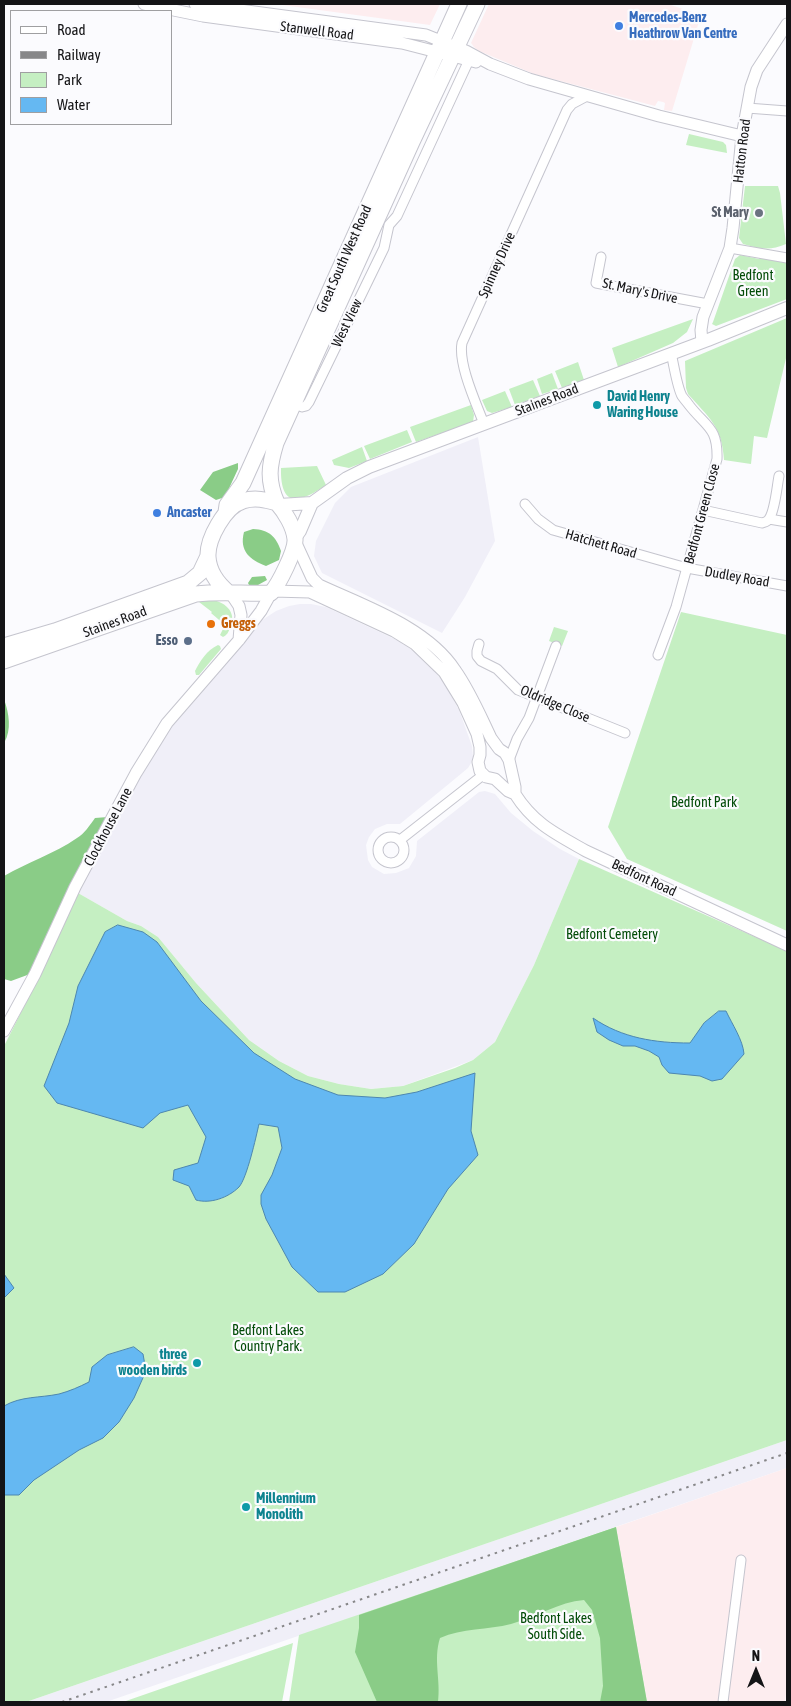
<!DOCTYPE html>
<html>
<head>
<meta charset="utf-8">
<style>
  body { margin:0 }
  #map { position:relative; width:791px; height:1706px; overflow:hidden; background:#fbfbfe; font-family:"Asap Condensed",sans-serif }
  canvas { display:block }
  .frame { position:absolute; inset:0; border:5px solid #141416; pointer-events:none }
  .legend { position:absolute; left:10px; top:10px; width:162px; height:115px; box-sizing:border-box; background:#fbfbfe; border:1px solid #9f9fa1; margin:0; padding:6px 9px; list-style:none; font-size:15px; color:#141416 }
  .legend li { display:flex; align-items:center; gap:10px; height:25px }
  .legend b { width:25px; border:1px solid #9f9fa1 }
  .north { position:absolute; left:731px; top:1646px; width:50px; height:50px; -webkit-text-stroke:4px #fbfbfe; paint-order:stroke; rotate:0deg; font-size:14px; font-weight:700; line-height:20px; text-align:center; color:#141416 }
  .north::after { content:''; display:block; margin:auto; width:18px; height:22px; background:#141416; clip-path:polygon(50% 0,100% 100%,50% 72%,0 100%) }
</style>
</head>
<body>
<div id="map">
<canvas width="791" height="1706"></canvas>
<div class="frame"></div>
<ul class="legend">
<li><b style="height:6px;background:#fff"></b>Road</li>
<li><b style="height:6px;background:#878789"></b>Railway</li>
<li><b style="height:14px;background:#c5efc2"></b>Park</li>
<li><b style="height:14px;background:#65b8f2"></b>Water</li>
</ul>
<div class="north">N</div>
</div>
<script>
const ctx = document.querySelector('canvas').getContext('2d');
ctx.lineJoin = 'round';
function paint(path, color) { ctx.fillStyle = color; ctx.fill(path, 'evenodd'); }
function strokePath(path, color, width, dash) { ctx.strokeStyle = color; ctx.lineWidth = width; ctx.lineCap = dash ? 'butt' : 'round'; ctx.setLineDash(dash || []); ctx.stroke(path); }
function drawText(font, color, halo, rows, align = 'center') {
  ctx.font = font + ' "Asap Condensed",sans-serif'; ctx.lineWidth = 4.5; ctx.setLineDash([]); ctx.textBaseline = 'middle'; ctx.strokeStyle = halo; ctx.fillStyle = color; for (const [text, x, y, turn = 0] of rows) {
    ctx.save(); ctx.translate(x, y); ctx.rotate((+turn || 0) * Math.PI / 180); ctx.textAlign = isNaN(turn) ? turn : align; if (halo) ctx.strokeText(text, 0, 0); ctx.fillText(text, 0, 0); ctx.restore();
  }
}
const built = new Path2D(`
  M 478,437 L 495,541 L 465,597 L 442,633 L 322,573 L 314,556 L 316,541 L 335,503 L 351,487 Z
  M 300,604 L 311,604 L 326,607 L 399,641 L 415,652 L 430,665 L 444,683 L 459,710 L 472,746 L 473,757 L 471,763 L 468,768 L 456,778 L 400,824 L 387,824 L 375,829 L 369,837 L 366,845 L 368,860 L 372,867 L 384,874 L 396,873 L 409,868 L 416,856 L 417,841 L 479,792 L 485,791 L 495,794 L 511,813 L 533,831 L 560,849 L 579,859 L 534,965 L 495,1042 L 473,1060 L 403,1086 L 371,1089 L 339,1084 L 308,1076 L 279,1061 L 249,1040 L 196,983 L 158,937 L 141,926 L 127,921 L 78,893 L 151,741 L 241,634 L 276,611 L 289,606 Z
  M 787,1440 L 787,1468 L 106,1702 L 26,1702 Z`);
const industrial = new Path2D(`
  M 275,4 L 440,4 L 430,25 Z
  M 489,4 L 668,4 L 701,15 L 672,111 L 664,110 L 665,103 L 663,102 L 658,101 L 655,106 L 534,74 L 479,51 L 474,47 L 471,43 Z
  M 787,1468 L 787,1686 L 785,1702 L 647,1702 L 616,1527 Z`);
const green = new Path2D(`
  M 689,134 L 723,142 L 726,145 L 727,153 L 686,145 Z
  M 745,186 L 778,186 L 780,193 L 786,244 C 770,251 760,249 743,244 L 739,238 Z
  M 740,255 L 759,259 L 760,257 L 787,262 L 787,299 L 716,326 L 712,324 L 713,322 L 735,259 Z
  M 787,318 L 787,354 L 767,438 L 754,436 L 751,464 L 724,460 C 722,426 709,418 688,394 L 686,388 L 685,361 Z
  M 693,319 L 687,332 L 673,343 L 618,367 L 612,348 Z
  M 578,362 L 584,380 L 562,388 L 555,371 Z
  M 552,373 L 558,389 L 542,394 L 537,379 Z
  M 533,380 L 540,396 L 515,405 L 509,389 Z
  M 505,391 L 512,407 L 492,413 L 487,411 L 482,400 Z
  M 471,405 L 474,415 L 473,422 L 416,442 L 410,427 Z
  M 407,430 L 412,442 L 370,459 L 364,446 Z
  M 362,447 L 367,461 L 349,468 L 334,465 L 332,460 Z
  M 317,466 L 326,485 C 300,503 280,509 281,468 Z
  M 208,599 C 224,601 238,611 230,628 C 228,633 227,635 223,637 L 220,635 L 225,625 L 211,613 L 212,612 L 199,602 Z
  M 681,612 L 787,635 L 787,931 L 627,859 L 608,827 Z
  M 554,627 L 568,631 L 562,646 L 549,641 Z
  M 218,645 L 220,646 L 221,649 L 199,675 L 196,675 L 195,671 C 200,661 207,650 218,645 Z
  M 579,859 L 787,951 L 787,1440 L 26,1702 L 4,1702 L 4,1046 L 40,975 L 78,893 L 127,921 L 141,926 L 158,937 L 196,983 L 249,1040 L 279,1061 L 308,1076 L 339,1084 L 371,1089 L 403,1086 L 455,1068 L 473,1060 L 495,1042 L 534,965 Z
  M 616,1527 L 647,1702 L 289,1702 L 299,1635 Z
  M 293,1643 L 282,1702 L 123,1702 Z`);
const forest = new Path2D(`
  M 238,463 L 238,469 L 225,497 L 216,500 L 200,490 L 213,472 Z
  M 253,529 C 269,530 276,536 281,551 L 279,560 L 266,566 C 250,560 239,551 244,532 Z
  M 265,576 L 267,580 L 258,585 L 249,585 L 248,583 L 252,577 Z
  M 4,699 C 9,713 12,730 4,743 Z
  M 108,817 L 30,974 L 11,981 L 4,979 L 4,876 C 28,862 54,854 77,838 C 84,834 90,825 95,818 Z
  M 616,1527 L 647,1702 L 600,1702 L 603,1686 L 600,1638 L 592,1610 L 584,1600 C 559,1602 536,1617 511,1624 C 488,1630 462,1628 440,1638 C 433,1660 441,1680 438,1702 L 377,1702 L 355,1652 L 359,1628 L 359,1615 Z`);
const water = new Path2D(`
  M 118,925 L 143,932 L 157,942 L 201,1001 L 254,1053 L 295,1079 L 338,1095 L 385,1098 L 417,1092 L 475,1073 L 471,1131 L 478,1155 L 448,1189 L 414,1244 L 383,1274 L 345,1292 L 318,1292 L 292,1267 L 266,1219 L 261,1204 L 261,1195 L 272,1175 L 282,1148 L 278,1127 L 259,1124 C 256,1137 247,1178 239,1187 C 228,1198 210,1204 196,1200 L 189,1186 L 173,1180 L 174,1170 L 198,1163 L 206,1137 L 188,1105 L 160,1113 L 143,1128 L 57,1103 L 44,1086 L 69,1023 L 78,986 L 105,932 Z
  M 719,1011 L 726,1011 C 732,1024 743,1040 744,1054 L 722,1079 L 712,1081 L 700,1076 L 669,1073 L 662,1065 L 659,1057 L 649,1051 L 635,1046 L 623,1046 L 609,1040 L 597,1032 L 593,1018 C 622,1038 655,1043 690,1043 L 704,1023 Z
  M 4,1253 L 4,1274 L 14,1288 L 4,1298 Z
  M 134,1347 L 143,1354 L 146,1371 L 134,1398 L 119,1422 L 103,1438 L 79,1450 L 34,1480 L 19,1495 L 4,1495 L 4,1406 C 21,1396 40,1398 59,1394 C 70,1391 79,1387 89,1382 L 92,1367 L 107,1355 Z`);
const street = new Path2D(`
  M 747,108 L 787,111
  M 730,248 L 787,258
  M 601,257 L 596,283 L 708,304
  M 293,403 L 302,407 L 306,406 L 309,402 L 384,248 L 389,225 L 397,216 L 469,60
  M 484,424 C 476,403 458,364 462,343 L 567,110 L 572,104 L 587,96
  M 525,504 L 538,519 L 553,530 L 687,568 L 787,586
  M 703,510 L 762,523 C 765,522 767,522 769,519 C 775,511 777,486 779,476
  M 769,519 L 787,522
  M 479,644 L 477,651 L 477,656 L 481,661 L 497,669 L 518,690 L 625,733
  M 658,655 L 676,607 L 717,459 C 718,427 706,427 689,405 C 687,402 684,399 682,396 C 677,387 674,365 671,353
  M 509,760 L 517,739 L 529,718 L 556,646
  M378 850a13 13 0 1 1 26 0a13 13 0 1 1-26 0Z
  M 400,840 L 483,775
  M 723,1702 L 741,1560`);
const secondary = new Path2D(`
  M 144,4 L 203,16 L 402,43 L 476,62
  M 195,4 L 426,35 L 466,51 L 490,64 L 529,79 L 659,116 L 742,136
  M 702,342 L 701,330 L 703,317 L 730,248 L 733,228 L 742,136 L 751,87 L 757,70 L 787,24
  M 295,541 L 312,578 L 319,585 C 364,606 427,627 455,670 C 470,691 480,715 491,738 L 499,749 L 505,753 L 509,760 L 515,787 L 515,794 C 534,824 556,834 586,851 L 787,945
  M 273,591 L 310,592 L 394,631 L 415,644 L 444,672 L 463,703 L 477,734 L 480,747 L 480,755 L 478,762 L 480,771 L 486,777 L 495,779 L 508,791 L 515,794
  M 231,594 L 239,606 L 241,615 L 239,640
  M 4,1031 L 35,974 L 75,887 L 136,773 L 167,723 L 239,640 L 261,611 L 271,593`);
const primary = new Path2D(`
  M 279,505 L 312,503 L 347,478 L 369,467 L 708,340 L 787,308
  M 295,538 L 300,531 L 312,503`);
const highway = new Path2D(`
  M 277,503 C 267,480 269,466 276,443 L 412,142 L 477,4
  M 226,512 L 227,505 L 243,483 L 459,4
  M 4,646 L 55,631 L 188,583 L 200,573 L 208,556
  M 4,661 L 196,594 C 221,591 246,594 271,593 C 279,584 296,550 295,539 C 294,527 285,512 277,503 C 266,500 255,497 243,501 C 225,506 207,539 208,557 C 209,572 218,584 229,593`);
const rail = new Path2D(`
  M 62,1702 L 787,1453`);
const markers = [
  [619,26,5,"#3f7fe0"],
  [759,213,5,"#6b7280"],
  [597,405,5,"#0f9aa8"],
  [157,513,5,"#3f7fe0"],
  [211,624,5,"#e8710a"],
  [188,641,5,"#5c6f8a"],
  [197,1363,5,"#0f9aa8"],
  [246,1507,5,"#0f9aa8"]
];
const shopNames = [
  ["Mercedes-Benz",629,18],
  ["Heathrow Van Centre",629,34],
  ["Ancaster",167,513]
];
const streetNames = [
  ["Stanwell Road",317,31,7],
  ["Hatton Road",742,151,-83],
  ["Great South West Road",344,259,-66],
  ["Spinney Drive",497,265,-66],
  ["St. Mary's Drive",640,291,12],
  ["West View",347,323,-64],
  ["Staines Road",547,400,-21],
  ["Bedfont Green Close",702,514,-75],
  ["Hatchett Road",601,544,16],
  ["Dudley Road",737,577,10],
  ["Staines Road",115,622,-20],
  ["Oldridge Close",555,704,23],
  ["Clockhouse Lane",108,827,-62],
  ["Bedfont Road",644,878,25]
];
const worshipNames = [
  ["St Mary",749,213]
];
const parkNames = [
  ["Bedfont",753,276],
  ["Green",753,292],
  ["Bedfont Park",704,803],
  ["Bedfont Cemetery",612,935],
  ["Bedfont Lakes",268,1331],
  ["Country Park.",268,1347],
  ["Bedfont Lakes",556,1619],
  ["South Side.",556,1635]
];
const cultureNames = [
  ["David Henry",607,397],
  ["Waring House",607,413],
  ["three",187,1355,"right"],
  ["wooden birds",187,1371,"right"],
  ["Millennium",256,1499],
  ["Monolith",256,1515]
];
const foodNames = [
  ["Greggs",221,624]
];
const serviceNames = [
  ["Esso",178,641]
];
paint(built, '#f0eff8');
paint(industrial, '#fdedef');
paint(green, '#c5efc2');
paint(forest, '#8acc87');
paint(water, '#65b8f2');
strokePath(water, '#4d87b0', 1);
strokePath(street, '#c5c5ce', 11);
strokePath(secondary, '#c5c5ce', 13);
strokePath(primary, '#c5c5ce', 14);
strokePath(highway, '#c5c5ce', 17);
strokePath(street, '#fff', 9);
strokePath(secondary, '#fff', 11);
strokePath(primary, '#fff', 12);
strokePath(highway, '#fff', 15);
strokePath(rail, '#878789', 2, [2.5, 5]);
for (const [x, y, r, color] of markers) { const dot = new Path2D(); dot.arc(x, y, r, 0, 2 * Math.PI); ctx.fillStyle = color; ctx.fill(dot); strokePath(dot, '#fbfbfe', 2); }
drawText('bold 14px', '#366cbe', '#fbfbfe', shopNames, 'left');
drawText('14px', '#141416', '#fbfbfe', streetNames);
drawText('bold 14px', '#5b616d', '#fbfbfe', worshipNames, 'right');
drawText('14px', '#024b07', '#fbfbfe', parkNames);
drawText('bold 14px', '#0d838f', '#fbfbfe', cultureNames, 'left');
drawText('bold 14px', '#c56008', '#fbfbfe', foodNames, 'left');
drawText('bold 14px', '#4e5e75', '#fbfbfe', serviceNames, 'right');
</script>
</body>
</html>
